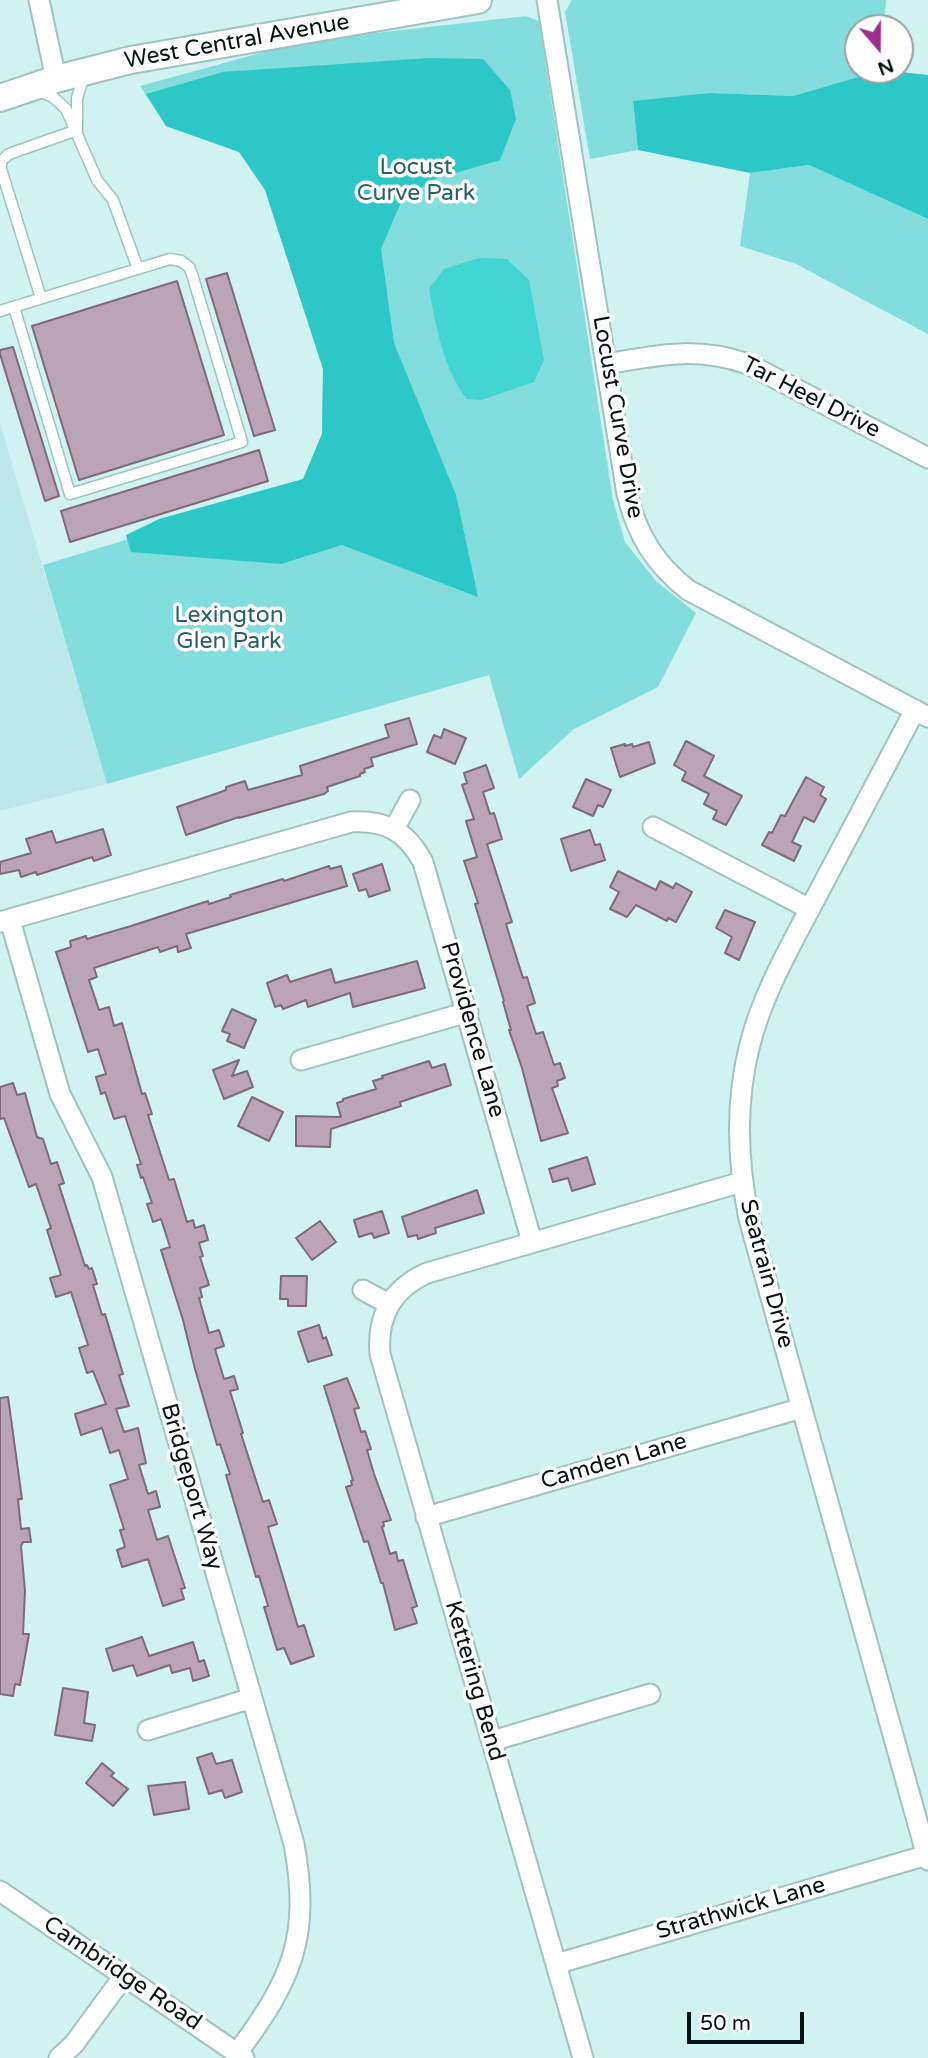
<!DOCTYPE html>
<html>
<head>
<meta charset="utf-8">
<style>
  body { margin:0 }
  #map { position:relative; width:928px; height:2058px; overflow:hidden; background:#d0f3f2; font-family:"Varela Round",sans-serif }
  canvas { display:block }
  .north { position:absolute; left:844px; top:14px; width:70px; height:70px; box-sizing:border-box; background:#fff; border:2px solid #9ba0a0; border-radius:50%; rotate:160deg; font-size:19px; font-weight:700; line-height:28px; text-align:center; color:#061212 }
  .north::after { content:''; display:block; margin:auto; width:24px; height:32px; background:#9c2f8e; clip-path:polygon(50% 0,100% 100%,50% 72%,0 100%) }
  .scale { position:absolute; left:687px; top:2012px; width:117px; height:32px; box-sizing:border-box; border:4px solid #061212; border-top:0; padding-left:9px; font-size:21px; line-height:24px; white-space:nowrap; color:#061212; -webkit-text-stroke:5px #fff; paint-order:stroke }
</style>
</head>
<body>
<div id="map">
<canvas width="928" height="2058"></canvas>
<div class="north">N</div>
<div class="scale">50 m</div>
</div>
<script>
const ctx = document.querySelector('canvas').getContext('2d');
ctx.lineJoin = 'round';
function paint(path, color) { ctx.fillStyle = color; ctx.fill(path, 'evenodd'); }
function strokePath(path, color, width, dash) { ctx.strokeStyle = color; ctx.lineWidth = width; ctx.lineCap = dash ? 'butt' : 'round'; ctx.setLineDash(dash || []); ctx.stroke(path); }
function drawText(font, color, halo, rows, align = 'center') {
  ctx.font = font + ' "Varela Round",sans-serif'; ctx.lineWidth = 7; ctx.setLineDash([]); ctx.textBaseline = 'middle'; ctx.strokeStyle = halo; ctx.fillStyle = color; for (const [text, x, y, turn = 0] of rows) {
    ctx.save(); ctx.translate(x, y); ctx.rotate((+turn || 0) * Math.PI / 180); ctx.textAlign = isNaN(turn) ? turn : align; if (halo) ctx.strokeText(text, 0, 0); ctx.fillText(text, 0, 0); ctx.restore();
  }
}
const built = new Path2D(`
  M 0,423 L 107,784 L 0,811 Z`);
const green = new Path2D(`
  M 572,0 L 886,0 L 884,28 L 858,28 L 858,70 L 882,70 L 793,96 L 710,93 L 633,102 L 638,150 L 590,159 L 565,12 Z
  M 526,16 L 539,21 L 613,500 L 625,542 L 656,581 L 696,613 L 658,687 L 574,729 L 519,779 L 489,675 L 107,784 L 43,565 L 241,505 L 303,479 L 322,434 L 323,369 L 265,190 L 239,152 L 166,126 L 140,86 L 304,41 Z
  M 809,165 L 928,219 L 928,334 L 796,264 L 740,246 L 750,173 Z`);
const forest = new Path2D(`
  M 429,58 L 483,59 L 510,90 L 516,119 L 500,160 L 432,180 L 401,202 L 381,249 L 394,343 L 456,495 L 478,597 L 342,545 L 281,564 L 131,552 L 126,535 L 159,519 L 303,479 L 322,434 L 323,369 L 265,190 L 239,152 L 166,126 L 146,94 L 223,72 Z
  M 882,70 L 928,75 L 928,219 L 809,165 L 750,173 L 638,150 L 633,101 L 710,93 L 793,96 Z`);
const water = new Path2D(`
  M 479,258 L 507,259 L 529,280 L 544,360 L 534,382 L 481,400 L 467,399 C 443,368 436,326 429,289 L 444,269 Z`);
const building = new Path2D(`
  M 227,273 L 275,430 L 254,436 L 206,279 Z
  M 177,281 L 224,435 L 79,480 L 32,326 Z
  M 13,347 L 59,496 L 45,501 L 0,354 L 0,350 Z
  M 259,450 L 268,481 L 70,542 L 61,511 Z
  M 409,718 L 417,744 L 371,758 L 373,766 L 364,769 L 365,772 L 360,774 L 360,776 L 327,787 L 328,791 L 324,794 L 239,818 L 239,817 L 186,835 L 177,807 L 218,793 L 226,790 L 226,787 L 245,781 L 248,790 L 302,775 L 300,766 L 389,737 L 385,725 Z
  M 444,729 L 466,738 L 455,764 L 427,752 L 434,735 L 441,738 Z
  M 686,741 L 714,756 L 704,776 L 742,796 L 726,825 L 713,819 L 717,811 L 704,804 L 709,794 L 682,780 L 686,772 L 674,765 Z
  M 649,742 L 655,763 L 620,777 L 611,748 L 625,744 L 625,746 L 632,744 L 633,747 Z
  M 486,765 L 494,788 L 483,792 L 490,814 L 494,813 L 502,839 L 487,844 L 512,922 L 506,924 L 523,978 L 527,977 L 535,1003 L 527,1006 L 536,1034 L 543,1032 L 554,1065 L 560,1063 L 565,1078 L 557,1081 L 558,1086 L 552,1088 L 568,1133 L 541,1141 L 522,1068 L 509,1030 L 511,1030 L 503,1002 L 504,1001 L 475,904 L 478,903 L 464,861 L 477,857 L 466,821 L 474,819 L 462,785 L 467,783 L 464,773 Z
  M 806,777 L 824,787 L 820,795 L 826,799 L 814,822 L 804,817 L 792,842 L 801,846 L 794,861 L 762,845 L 769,832 L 772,833 L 781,815 L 785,816 Z
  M 586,779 L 611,790 L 603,807 L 598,805 L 593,816 L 573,807 Z
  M 103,829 L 111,855 L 94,861 L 92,857 L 37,875 L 36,872 L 21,877 L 19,870 L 0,874 L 0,862 L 31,853 L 26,839 L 52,831 L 56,843 Z
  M 590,830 L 595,845 L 600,844 L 605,860 L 571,871 L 561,839 Z
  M 382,864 L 390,890 L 369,897 L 366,889 L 359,891 L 353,874 Z
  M 329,866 L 330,869 L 341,866 L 347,886 L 186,934 L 191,948 L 178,952 L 177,946 L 160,952 L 158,947 L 94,968 L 97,977 L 89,980 L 99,1010 L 109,1007 L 114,1026 L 122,1023 L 142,1094 L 145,1093 L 152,1114 L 148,1115 L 169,1180 L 174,1179 L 187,1222 L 193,1220 L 195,1228 L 204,1225 L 208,1240 L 199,1243 L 203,1256 L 200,1257 L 209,1285 L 200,1288 L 202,1297 L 199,1298 L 209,1333 L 219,1330 L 224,1346 L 215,1349 L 224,1379 L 234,1376 L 238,1389 L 230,1391 L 243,1433 L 241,1434 L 263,1502 L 269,1500 L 277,1524 L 268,1527 L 298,1627 L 304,1625 L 314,1656 L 291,1664 L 284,1648 L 277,1650 L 264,1607 L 268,1606 L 259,1576 L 256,1577 L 226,1475 L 230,1474 L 220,1444 L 217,1445 L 195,1369 L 183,1320 L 161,1250 L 170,1247 L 161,1219 L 153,1222 L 147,1204 L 152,1203 L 143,1177 L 141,1178 L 137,1165 L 141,1164 L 125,1116 L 114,1119 L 105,1092 L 101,1094 L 96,1077 L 106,1074 L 98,1049 L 88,1052 L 56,952 L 71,947 L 70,941 L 86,936 L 87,939 L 131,926 L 208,901 L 209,904 L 231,897 L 230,895 L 283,879 L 284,881 Z
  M 618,871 L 656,890 L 660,881 L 673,888 L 676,883 L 692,892 L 676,922 L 668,918 L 667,921 L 636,905 L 627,917 L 610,909 L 619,892 L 610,887 Z
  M 725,910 L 755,922 L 739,960 L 725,953 L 732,937 L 716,928 Z
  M 417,961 L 425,988 L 353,1007 L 350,993 L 308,1007 L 306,1000 L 283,1009 L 281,1005 L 275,1007 L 267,983 L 287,975 L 290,982 L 331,969 L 335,983 Z
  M 232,1009 L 256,1020 L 244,1048 L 227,1041 L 230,1034 L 222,1031 Z
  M 239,1060 L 232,1076 L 247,1071 L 253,1087 L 224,1099 L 213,1070 Z
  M 429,1061 L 432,1068 L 445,1064 L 451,1085 L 400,1102 L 401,1106 L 331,1129 L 330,1147 L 296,1146 L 296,1116 L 341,1117 L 337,1103 L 343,1101 L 343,1099 L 376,1089 L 373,1081 L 383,1078 L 382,1076 Z
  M 13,1083 L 17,1095 L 25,1093 L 37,1137 L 43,1139 L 51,1164 L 57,1162 L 64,1183 L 59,1185 L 85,1266 L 87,1265 L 89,1269 L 92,1268 L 97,1284 L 93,1285 L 102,1315 L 105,1314 L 123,1374 L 119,1375 L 129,1406 L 116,1409 L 124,1432 L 138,1428 L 146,1463 L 139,1465 L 148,1494 L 156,1491 L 160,1507 L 148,1510 L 157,1540 L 168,1536 L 185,1588 L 181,1589 L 184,1599 L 163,1606 L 148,1559 L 122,1567 L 117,1550 L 125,1547 L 120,1530 L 124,1529 L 110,1485 L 128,1479 L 119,1450 L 110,1453 L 102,1428 L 81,1435 L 75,1414 L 106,1404 L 93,1371 L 87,1373 L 79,1348 L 88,1345 L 71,1292 L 56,1297 L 50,1278 L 61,1275 L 47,1230 L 51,1228 L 36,1184 L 29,1187 L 4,1118 L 0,1119 L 0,1087 Z
  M 252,1097 L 283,1112 L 269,1141 L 238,1126 Z
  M 587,1157 L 595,1184 L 572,1191 L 568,1178 L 553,1182 L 549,1169 Z
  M 477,1190 L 484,1213 L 435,1228 L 436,1233 L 418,1239 L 417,1235 L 408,1237 L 402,1217 Z
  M 382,1211 L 389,1233 L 374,1238 L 372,1233 L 359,1237 L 354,1220 Z
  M 320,1221 L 336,1242 L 312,1260 L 296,1238 Z
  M 281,1276 L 307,1276 L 306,1306 L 288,1306 L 288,1299 L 280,1299 Z
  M 319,1325 L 323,1339 L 326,1337 L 332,1355 L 308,1362 L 298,1332 Z
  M 347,1378 L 359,1408 L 354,1409 L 361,1432 L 365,1431 L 371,1449 L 367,1450 L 374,1474 L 391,1520 L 383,1522 L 384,1526 L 382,1527 L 390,1554 L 396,1552 L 398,1561 L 403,1560 L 417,1606 L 412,1608 L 417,1623 L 395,1630 L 383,1583 L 381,1583 L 368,1541 L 364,1542 L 346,1487 L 352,1485 L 351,1481 L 353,1480 L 324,1386 Z
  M 8,1397 L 22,1499 L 18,1499 L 21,1529 L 29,1528 L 31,1542 L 23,1542 L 21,1546 L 25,1591 L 23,1634 L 29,1634 L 20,1685 L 15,1684 L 13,1696 L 0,1694 L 0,1398 Z
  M 142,1637 L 149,1656 L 193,1642 L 199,1662 L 204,1660 L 209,1676 L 193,1681 L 190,1668 L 172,1673 L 170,1665 L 137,1676 L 133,1665 L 113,1671 L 106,1649 Z
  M 63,1688 L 88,1692 L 84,1723 L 95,1725 L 92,1741 L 55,1735 Z
  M 212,1753 L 216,1764 L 232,1760 L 242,1792 L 225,1798 L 222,1790 L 209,1794 L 197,1758 Z
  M 102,1763 L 114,1773 L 111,1776 L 128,1789 L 113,1806 L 86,1783 Z
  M 185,1782 L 189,1809 L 154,1815 L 148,1786 Z`);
const lane = new Path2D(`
  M 39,91 L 53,97 L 66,109 L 97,180 L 113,200 L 138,269
  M 77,126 L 77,98 L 84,76
  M 41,298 L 1,169 L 1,161 L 9,154 L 77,130
  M 0,311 L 170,259 L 181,261 L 189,267 L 192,274 L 242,442 L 70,494 L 14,307`);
const street = new Path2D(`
  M 39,0 L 56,79
  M 547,0 L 627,494 C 637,535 655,564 688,590 L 928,717
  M 606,364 C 659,355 695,346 748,364 L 928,458
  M 915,710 C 882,773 848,836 815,899 C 791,945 763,993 750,1044 C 735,1102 737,1160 749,1219 L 928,1860
  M 653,827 L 810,909
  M 394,829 L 410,800
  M 10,920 L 60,1094 L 102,1177 L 294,1844 C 311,1937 292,1980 237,2053
  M 0,922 L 351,822 C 386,820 406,831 423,862 L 532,1242
  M 301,1060 L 468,1012
  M 363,1290 L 389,1304
  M 426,1517 L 802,1408
  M 148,1730 L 252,1698
  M 492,1741 L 650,1694
  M 0,1891 L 244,2058
  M 556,1964 L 927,1855
  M 59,2058 L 74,2044 L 124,1976
  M 583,2058 L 380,1354 C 377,1316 392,1289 427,1273 L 742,1182`);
const secondary = new Path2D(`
  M 0,98 L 56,79 L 131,60 L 478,0`);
const streetNames = [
  ["West Central Avenue",237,42,-10],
  ["Tar Heel Drive",811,398,27],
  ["Locust Curve Drive",617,417,80],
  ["Providence Lane",472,1030,74],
  ["Seatrain Drive",766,1274,75],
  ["Camden Lane",614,1462,-16],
  ["Bridgeport Way",191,1487,74],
  ["Kettering Bend",474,1681,74],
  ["Strathwick Lane",741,1909,-16],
  ["Cambridge Road",122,1974,34]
];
const parkNames = [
  ["Locust",416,168],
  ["Curve Park",416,194],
  ["Lexington",229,616],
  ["Glen Park",229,642]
];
paint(built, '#bce9e8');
paint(green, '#82dddc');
paint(forest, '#2ec7c7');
paint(water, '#42d5d4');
paint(building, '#bba4b6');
strokePath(building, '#7f6a7b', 2);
strokePath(lane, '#a0c2c1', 13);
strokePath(street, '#a0c2c1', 23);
strokePath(secondary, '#a0c2c1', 30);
strokePath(lane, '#fff', 10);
strokePath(street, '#fff', 19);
strokePath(secondary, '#fff', 26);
drawText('23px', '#061212', '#fff', streetNames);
drawText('23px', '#286262', '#fff', parkNames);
</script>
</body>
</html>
